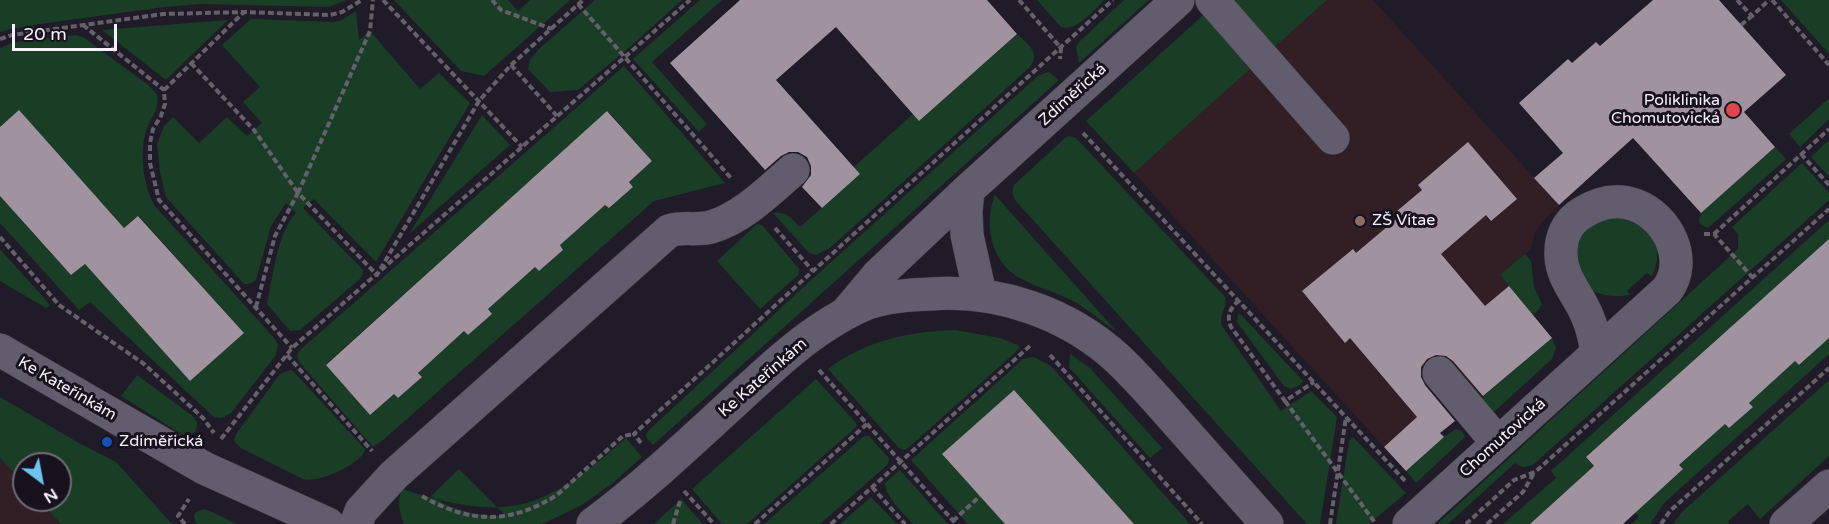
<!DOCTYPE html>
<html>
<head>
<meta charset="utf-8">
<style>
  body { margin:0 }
  #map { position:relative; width:1829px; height:524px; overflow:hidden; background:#201b28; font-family:"Varela Round",sans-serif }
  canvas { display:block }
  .north { position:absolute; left:12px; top:452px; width:60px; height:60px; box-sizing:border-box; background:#17121e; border:2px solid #706c76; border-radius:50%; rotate:148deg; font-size:16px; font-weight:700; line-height:24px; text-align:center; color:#f5f2fb }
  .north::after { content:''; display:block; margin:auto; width:21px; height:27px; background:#6cc3f2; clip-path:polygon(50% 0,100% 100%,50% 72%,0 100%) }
  .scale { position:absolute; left:12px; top:24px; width:105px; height:27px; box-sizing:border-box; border:3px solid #f5f2fb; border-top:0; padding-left:8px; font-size:18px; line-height:21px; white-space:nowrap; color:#f5f2fb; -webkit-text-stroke:4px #17121e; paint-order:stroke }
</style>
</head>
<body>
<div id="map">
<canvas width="1829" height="524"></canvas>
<div class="north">N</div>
<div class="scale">20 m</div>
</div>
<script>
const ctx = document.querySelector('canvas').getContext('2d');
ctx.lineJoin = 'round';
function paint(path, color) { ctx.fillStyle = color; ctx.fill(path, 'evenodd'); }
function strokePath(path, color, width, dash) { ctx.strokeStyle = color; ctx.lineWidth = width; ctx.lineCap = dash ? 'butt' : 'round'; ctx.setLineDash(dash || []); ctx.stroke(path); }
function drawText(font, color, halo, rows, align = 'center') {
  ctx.font = font + ' "Varela Round",sans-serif'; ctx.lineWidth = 6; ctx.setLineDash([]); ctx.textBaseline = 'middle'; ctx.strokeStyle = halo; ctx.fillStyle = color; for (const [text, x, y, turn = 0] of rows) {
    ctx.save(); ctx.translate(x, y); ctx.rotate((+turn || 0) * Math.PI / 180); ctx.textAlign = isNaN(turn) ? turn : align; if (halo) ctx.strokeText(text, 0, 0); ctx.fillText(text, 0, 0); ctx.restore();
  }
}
const education = new Path2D(`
  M 1327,0 L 1373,0 L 1559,205 L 1546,218 L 1535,232 L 1531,249 L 1500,275 L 1552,338 L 1477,402 L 1431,379 L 1404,402 L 1417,417 L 1384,447 L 1134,173 Z
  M 0,458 L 24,484 L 24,500 L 39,500 L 61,524 L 0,524 Z`);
const green = new Path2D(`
  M 0,0 L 347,0 L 328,7 L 202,4 L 164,7 L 40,24 L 11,29 L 0,32 Z
  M 394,0 L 508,0 L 518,11 L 530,0 L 570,0 L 484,76 L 461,71 Z
  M 595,0 L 682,0 L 631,46 L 578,90 L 550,92 L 528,69 L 530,60 L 539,49 Z
  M 700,0 L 722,0 L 652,62 L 707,124 L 699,132 L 633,59 Z
  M 1037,0 L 1104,0 C 1094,10 1077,32 1061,27 Z
  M 1124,0 L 1149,0 L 1079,63 L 1076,47 L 1080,41 Z
  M 1220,0 L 1327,0 L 1134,173 L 1086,121 Z
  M 1781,0 L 1829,0 L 1829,54 Z
  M 356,11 L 359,40 L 370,31 L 420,89 L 439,73 L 470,103 L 376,262 L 314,199 L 303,208 L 363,270 L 363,274 L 360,279 L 300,330 L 290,331 L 267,304 C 273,277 277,233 296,213 L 286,203 L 271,226 L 256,280 L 250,284 L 244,284 L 166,197 L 160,172 L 157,144 L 164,126 L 173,117 L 199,143 L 227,117 L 247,136 L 262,123 L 243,102 L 260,87 L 222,45 L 251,19 L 334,22 L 342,20 Z
  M 228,20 L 166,80 L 102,30 Z
  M 1017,34 C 1028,44 1041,53 1030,67 L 830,248 L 816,255 L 809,253 L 773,213 C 789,212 789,217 800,227 L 860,174 L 854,167 L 913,114 L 919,120 Z
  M 76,35 L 83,37 L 147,84 L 157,94 C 160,113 149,118 145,134 C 140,157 143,184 154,205 L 275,339 L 278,345 L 276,355 L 231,413 L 222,418 L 214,417 L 90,302 L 79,310 L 0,223 L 0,196 L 40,241 L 45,237 L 50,252 L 71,275 L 85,264 L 190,381 L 244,333 L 139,216 L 124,228 L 103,204 L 0,127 L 0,48 L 15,42 Z
  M 624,66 L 725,183 L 654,201 L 383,440 L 373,447 L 299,362 L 297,355 L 299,351 ZM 608,111 L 652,161 L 629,182 L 633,187 L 609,208 L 604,204 L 559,244 L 563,250 L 539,271 L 535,267 L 488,309 L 492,314 L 468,335 L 464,331 L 418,372 L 422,377 L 398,398 L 394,394 L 370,415 L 326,364 Z
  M 1049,72 L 1059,80 L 653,445 L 646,437 L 647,432 L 810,281 L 1039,75 Z
  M 1829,98 L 1829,119 L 1800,147 L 1789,134 Z
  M 482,115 L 510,145 L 409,234 Z
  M 1069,136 L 1076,138 L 1225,297 C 1228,308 1218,314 1222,326 L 1281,411 L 1311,391 L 1337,417 L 1320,524 L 1307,524 L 1015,200 L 1012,193 L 1014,185 L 1065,138 Z
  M 1829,140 L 1829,177 L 1811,157 Z
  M 1775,147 L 1786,159 L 1708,228 L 1700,224 L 1699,220 L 1701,213 Z
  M 1802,163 L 1829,193 L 1829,200 L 1534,464 C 1526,468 1522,468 1515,463 L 1448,524 L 1437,524 L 1738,249 L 1738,234 L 1732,227 Z
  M 995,195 L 1117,332 C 1102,322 1087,308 1071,300 C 1054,291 1029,285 1015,275 C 990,258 984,222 995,195 Z
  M 1616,213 L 1643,223 C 1657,247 1662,250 1652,277 L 1647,273 L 1627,291 L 1630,295 C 1612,298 1589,296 1580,277 C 1576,269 1576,257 1575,248 L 1589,223 Z
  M 1829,220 L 1829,239 L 1586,457 L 1594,467 L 1530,524 L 1503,524 L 1556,478 L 1551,471 Z
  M 757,224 L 762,225 L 799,269 L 798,275 L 760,309 L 717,261 Z
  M 0,249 L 44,298 L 50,306 L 46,308 L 0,281 Z
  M 1525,254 L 1531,261 L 1534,287 L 1542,304 L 1539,309 L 1533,315 L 1500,275 Z
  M 1238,314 L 1241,315 L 1303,381 L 1300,385 L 1291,389 L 1284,386 L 1237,322 Z
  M 955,330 L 1000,338 L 1020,346 L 1018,350 L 908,448 L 904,450 L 899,448 L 828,369 C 867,340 907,332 955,330 Z
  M 1829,330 L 1829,354 L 1664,503 L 1650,524 L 1631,524 L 1639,517 L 1632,507 L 1659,491 L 1683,469 L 1679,465 L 1725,424 L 1729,428 L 1753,407 L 1749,402 L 1795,360 L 1800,365 L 1823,343 Z
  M 1552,338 L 1556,348 L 1552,359 L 1495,411 L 1490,411 L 1477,402 Z
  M 1070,354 L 1090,368 L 1162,448 L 1150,458 L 1069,367 Z
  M 1034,357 L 1051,366 L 1190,524 L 1134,524 L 1014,390 L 943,454 L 1005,524 L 968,524 L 911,460 L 1023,359 Z
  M 290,370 L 293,371 L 365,449 C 363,464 317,484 303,479 L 241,448 L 234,441 L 236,434 L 280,374 Z
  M 137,375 L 194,417 L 197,423 L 196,431 L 190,436 L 183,435 L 121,396 Z
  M 816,379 L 856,423 L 857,426 L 747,524 L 722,524 L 692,489 Z
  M 1829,380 L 1829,456 L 1760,519 L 1748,504 L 1728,521 L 1729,524 L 1673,524 L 1682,512 Z
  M 0,397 L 79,443 L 116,462 L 172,524 L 61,524 L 39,500 L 60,500 L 60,464 L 24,464 L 24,484 L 0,458 Z
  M 1456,429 L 1462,431 L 1465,437 L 1416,483 L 1406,471 L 1444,437 Z
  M 864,436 L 869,436 L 889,458 L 888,464 L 884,468 L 820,524 L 764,524 Z
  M 1353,437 L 1406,493 L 1369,524 L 1336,524 L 1349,441 Z
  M 626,438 L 642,457 L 613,483 L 582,505 L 542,524 L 404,524 C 399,512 397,501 402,489 C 510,524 544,510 626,438 Z
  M 459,469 L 506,516 C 478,516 456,512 431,496 Z
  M 900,470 L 948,524 L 913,524 C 904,513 886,499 885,483 Z
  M 871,497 L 897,524 L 840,524 Z
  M 681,499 L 703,524 L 654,524 Z
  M 203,509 L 210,511 L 237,524 L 197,524 L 194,517 L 195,513 Z`);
const building = new Path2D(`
  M 740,0 L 987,0 L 1017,34 L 919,121 L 836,27 L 776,80 L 860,174 L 822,208 L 802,187 L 811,175 L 811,166 L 807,157 L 798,152 L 789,152 L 781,156 L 765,170 L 670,63 Z
  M 1653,0 L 1719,0 L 1786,75 L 1744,112 L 1775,147 L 1701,213 L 1633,138 L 1559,205 L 1534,178 L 1563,153 L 1519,103 L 1568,59 L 1572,63 L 1596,42 L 1600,46 Z
  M 19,110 L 124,228 L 138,216 L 244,333 L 190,381 L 85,264 L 71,275 L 0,196 L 0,127 Z
  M 607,111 L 652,161 L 629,182 L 633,187 L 609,208 L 605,205 L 560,245 L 563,250 L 539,271 L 535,267 L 488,309 L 492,314 L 468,335 L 464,331 L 418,373 L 422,377 L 398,398 L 394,394 L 370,415 L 326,365 Z
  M 1468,142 L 1517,199 L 1491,221 L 1486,215 L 1441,254 L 1485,306 L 1509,286 L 1552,338 L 1483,396 L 1453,361 L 1446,356 L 1436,355 L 1427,359 L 1421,367 L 1421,377 L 1425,385 L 1455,421 L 1440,433 L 1444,437 L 1406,471 L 1384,447 L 1417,417 L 1350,338 L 1345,343 L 1302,291 L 1353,249 L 1356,253 L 1401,215 L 1397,211 L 1422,190 L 1418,185 Z
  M 1829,239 L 1829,338 L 1799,365 L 1795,361 L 1749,403 L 1753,407 L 1729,428 L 1725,424 L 1679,465 L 1683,469 L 1623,524 L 1530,524 L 1594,466 L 1586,457 Z
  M 1014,390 L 1134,524 L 1005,524 L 942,454 Z`);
const path = new Path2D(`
  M 383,0 L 522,147
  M 492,0 L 501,10 L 552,29
  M 1019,0 L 1061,48 L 1060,59
  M 1737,0 L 1752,16 L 1769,0
  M 1772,0 L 1829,65
  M 578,4 L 731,178
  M 83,25 L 164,90 L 165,104 L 161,116 L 153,129 L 150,143 L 150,163 L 159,200 L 292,348
  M 1741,25 L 1752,16
  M 0,39 L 12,35 L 163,14 L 245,12 L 330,15 L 342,12 L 362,0
  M 191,63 L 254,130 L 298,193
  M 511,65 L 557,116
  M 164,90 L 244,12
  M 1083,133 L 1406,482
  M 1801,154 L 1829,185
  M 298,193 L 370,31 L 373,0
  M 775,228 L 813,271
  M 1704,234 L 1714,234 L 1753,278
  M 1714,234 L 1829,129
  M 0,237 L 59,305 L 144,364 L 203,418 L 214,433
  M 1239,300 C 1230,309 1226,315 1231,327 L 1285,401 L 1314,382
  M 256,307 L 275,236 L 298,193 L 377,275 L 479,101 L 511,65 L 583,0
  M 287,355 L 372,451
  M 1050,355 L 1202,524
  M 819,370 L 956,524
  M 221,439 L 292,348 L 690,0
  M 641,443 L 634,434 L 813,271 L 1113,0
  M 872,487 L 905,524
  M 684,491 L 714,524
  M 422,496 C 470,524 511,524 557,495 L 623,436 L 634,434
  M 953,521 L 980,496
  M 185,524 L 178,516 L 189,499
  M 673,524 L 681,498
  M 755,524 L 867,424
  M 831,524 L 1032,344
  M 1330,524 L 1346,417
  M 1466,524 L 1514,480 L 1535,472 L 1829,209
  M 1487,524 L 1523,492 L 1534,473
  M 1661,524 L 1670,511 L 1829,368`);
const minor = new Path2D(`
  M 1212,0 L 1333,138
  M 968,190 L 966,212 L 967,235 L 980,294
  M 847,312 L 878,275 L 968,190 L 1178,0
  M 0,350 L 204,468 L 328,524
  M 1439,373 L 1498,443
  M 356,524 L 361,511 L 394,475 L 669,231 C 684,226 696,231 711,227 C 742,218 769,191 793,170
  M 593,524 C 648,483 697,436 747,390 C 763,376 778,361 795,348 C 814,332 845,312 868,303 C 888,296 910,295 931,294 C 998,289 1068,313 1118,359 C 1140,380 1160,403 1180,426 C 1209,459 1238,491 1267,524
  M 1409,524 C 1495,446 1581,368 1667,290 C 1689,260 1668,217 1635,205 C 1616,198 1598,203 1582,213 C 1567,222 1560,238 1561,256 C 1562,280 1580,296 1588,318 C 1593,329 1595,341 1597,353
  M 1786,524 L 1829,486`);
const pathBridge = new Path2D(`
  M 1285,401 L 1376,524`);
const markers = [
  [1733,110,8,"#e0444e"],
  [1360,221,6,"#8d6e63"],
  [107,442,6,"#1a4fb4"]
];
const streetNames = [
  ["Zdiměřická",1073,95,-42],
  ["Ke Kateřinkám",763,378,-41],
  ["Ke Kateřinkám",67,389,30],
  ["Chomutovická",1503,438,-42]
];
const poiNames = [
  ["Poliklinika",1720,101,"right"],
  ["Chomutovická",1720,119,"right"],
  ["ZŠ Vitae",1372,221],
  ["Zdiměřická",119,442]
];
paint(education, '#311f25');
paint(green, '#1a3d26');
paint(building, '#a0929f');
strokePath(minor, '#393540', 34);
strokePath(path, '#65616c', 4, [6, 3]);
strokePath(minor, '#625d6c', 33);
strokePath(pathBridge, '#65616c', 4, [6, 3]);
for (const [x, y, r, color] of markers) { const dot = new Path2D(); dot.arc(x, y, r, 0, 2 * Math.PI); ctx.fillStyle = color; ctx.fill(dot); strokePath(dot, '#17121e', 2); }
drawText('16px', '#f5f2fb', '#17121e', streetNames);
drawText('16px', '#f5f2fb', '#17121e', poiNames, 'left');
</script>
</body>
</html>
